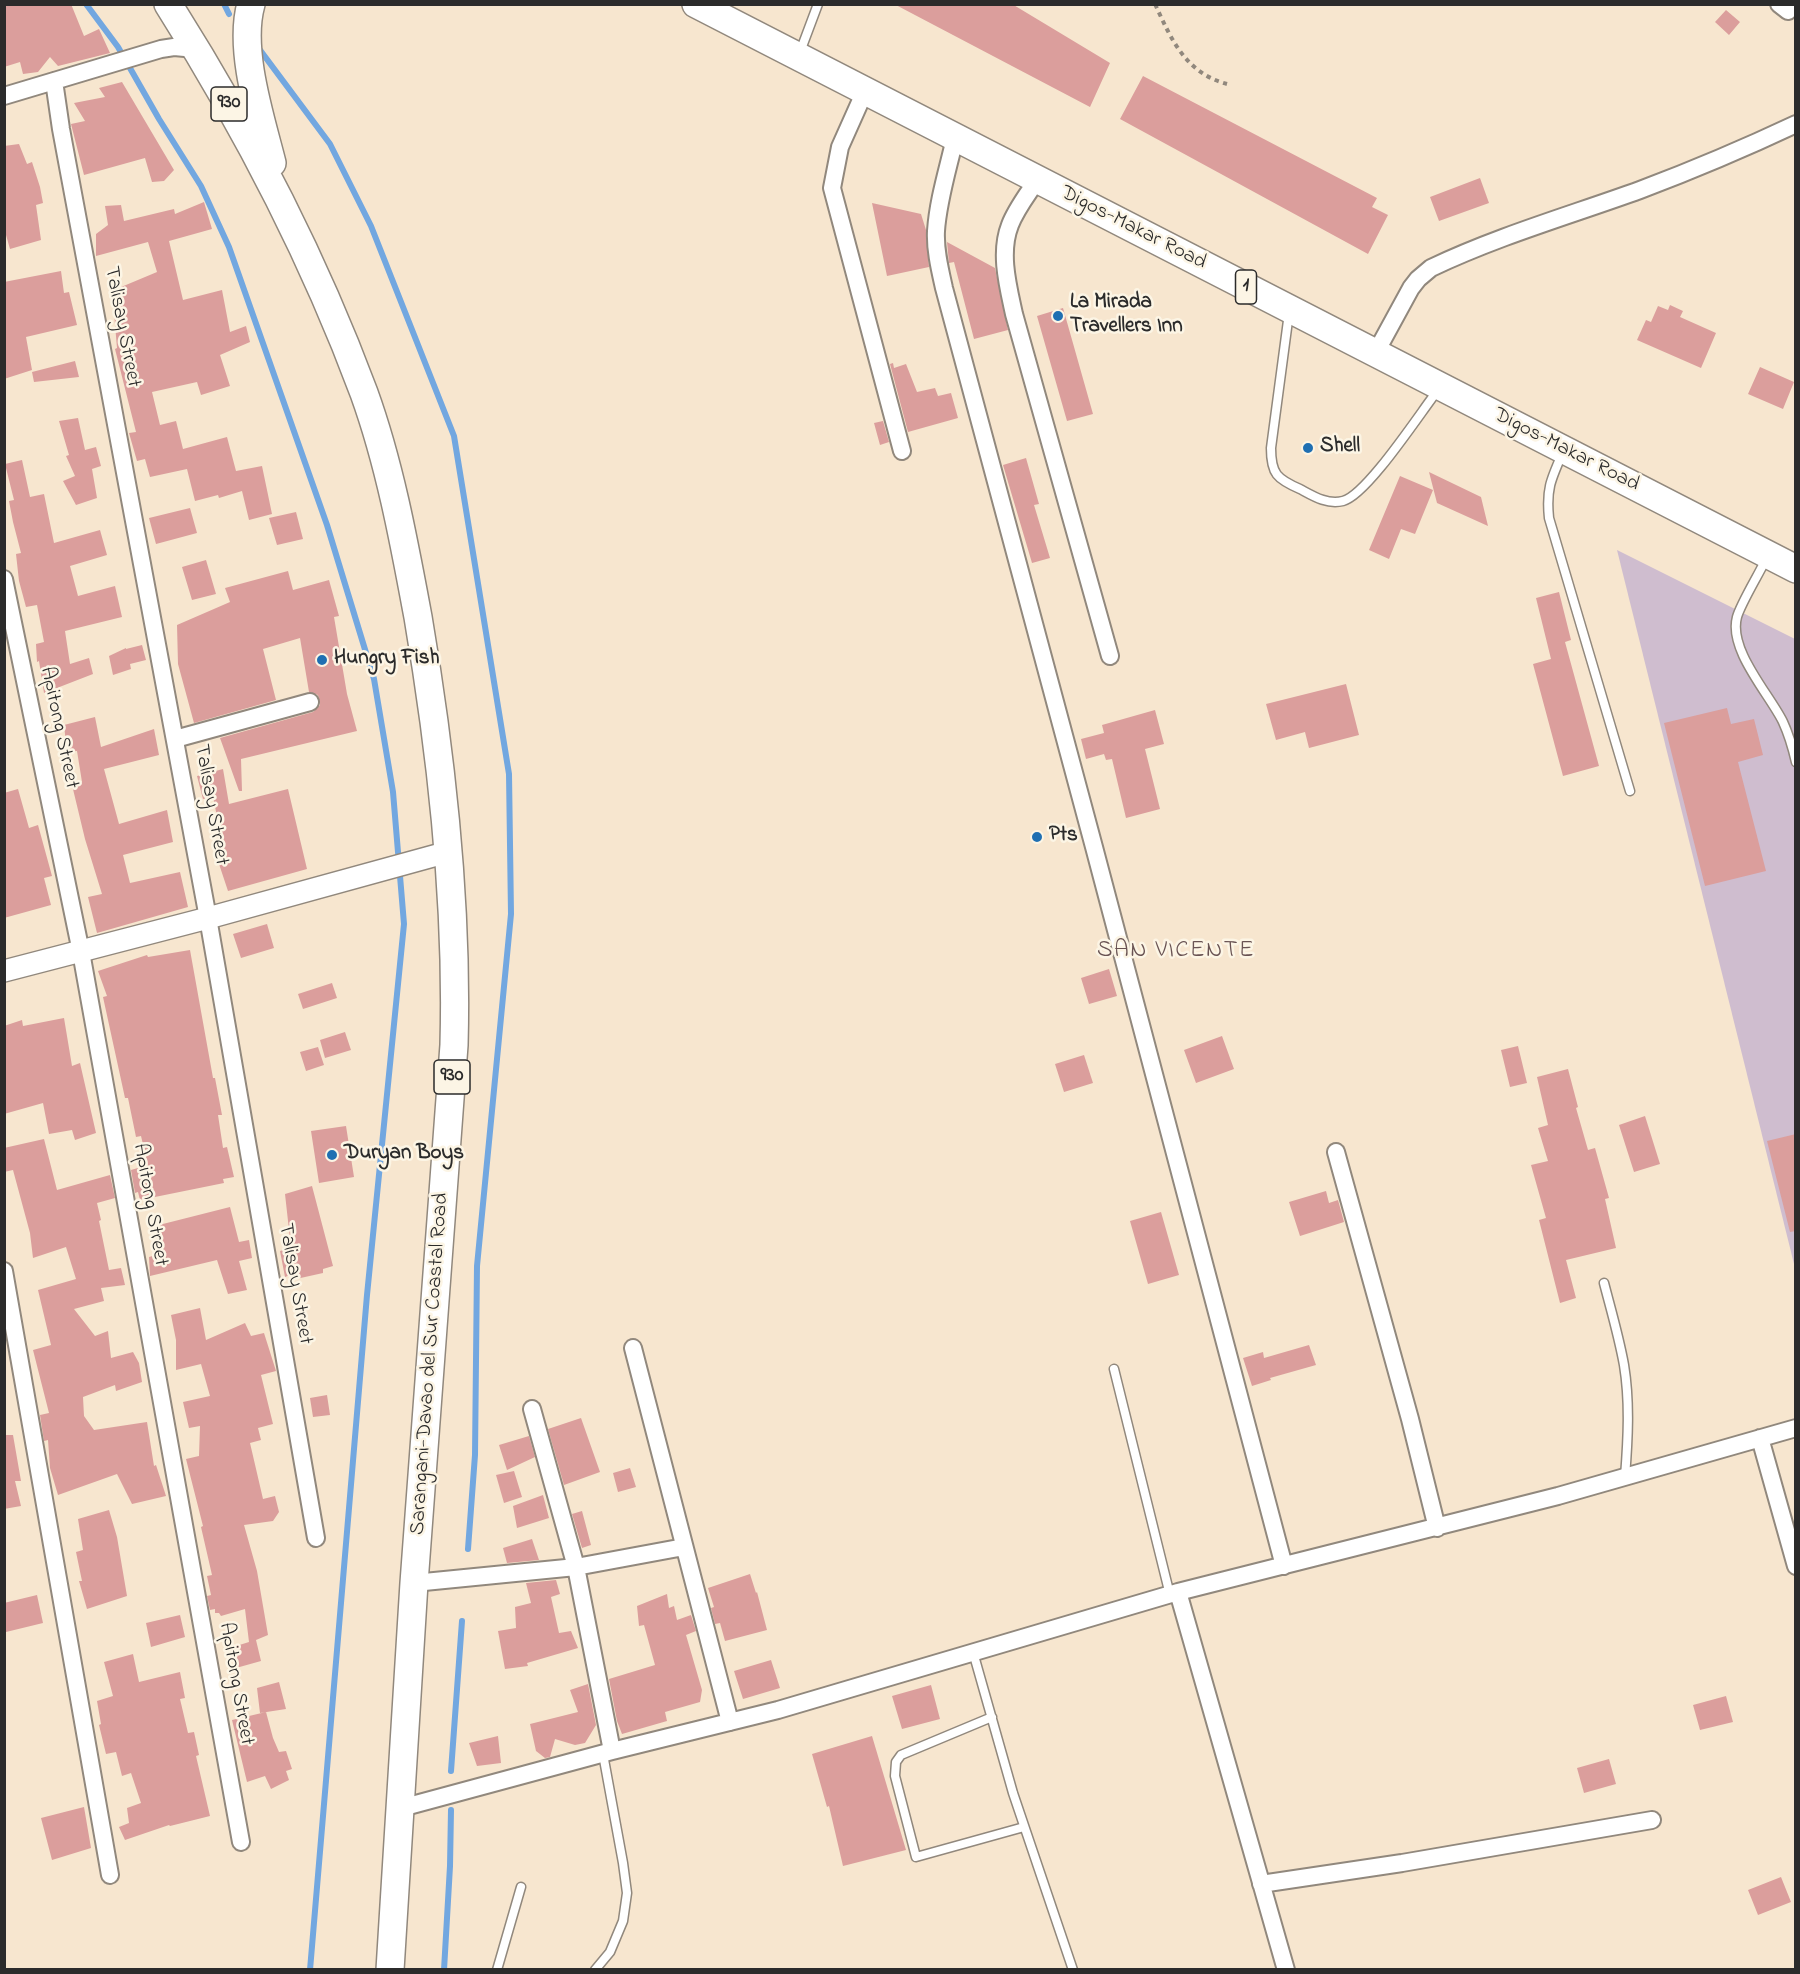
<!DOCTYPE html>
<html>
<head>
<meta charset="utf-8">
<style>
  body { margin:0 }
  #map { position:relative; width:1800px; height:1974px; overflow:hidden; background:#f7e6cf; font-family:"Indie Flower",sans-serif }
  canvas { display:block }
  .frame { position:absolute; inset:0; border:6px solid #2b2b2b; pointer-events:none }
</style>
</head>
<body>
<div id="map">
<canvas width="1800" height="1974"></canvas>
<div class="frame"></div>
</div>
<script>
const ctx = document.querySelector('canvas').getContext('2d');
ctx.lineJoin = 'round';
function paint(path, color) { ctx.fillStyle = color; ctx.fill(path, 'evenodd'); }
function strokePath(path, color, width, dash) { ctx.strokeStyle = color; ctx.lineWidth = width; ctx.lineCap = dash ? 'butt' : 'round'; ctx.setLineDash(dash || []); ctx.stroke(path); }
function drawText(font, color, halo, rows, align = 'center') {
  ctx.font = font + ' "Indie Flower",sans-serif'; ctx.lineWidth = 5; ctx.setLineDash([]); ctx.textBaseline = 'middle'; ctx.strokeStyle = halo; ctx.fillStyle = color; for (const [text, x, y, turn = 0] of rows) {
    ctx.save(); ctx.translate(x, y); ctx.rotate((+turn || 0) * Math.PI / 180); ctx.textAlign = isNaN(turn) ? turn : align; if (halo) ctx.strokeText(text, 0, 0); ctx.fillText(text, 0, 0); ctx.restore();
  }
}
const industrial = new Path2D(`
  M 1617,550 L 1795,639 L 1795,1268 Z`);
const stream = new Path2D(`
  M 86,4 L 118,47 L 159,119 L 201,186 L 229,247 L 327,525 L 374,679 L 393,792 L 404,924 L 367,1295 L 310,1970
  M 224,4 L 229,14
  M 260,50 L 330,144 L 371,226 L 454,436 L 509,774 L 511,914 L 477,1266 L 475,1455 L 468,1549
  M 451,1771 L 462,1621
  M 444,1970 L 450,1866 L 451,1810`);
const building = new Path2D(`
  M 4,4 L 71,4 L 84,36 L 99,29 L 110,53 L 58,66 L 50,57 L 38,72 L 23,74 L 20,62 L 4,67 Z
  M 894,4 L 1012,4 L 1110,63 L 1090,107 Z
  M 1726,10 L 1740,22 L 1729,35 L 1715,22 Z
  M 1143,76 L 1377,198 L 1372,207 L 1388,215 L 1368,254 L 1120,119 Z
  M 122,82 L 174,170 L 164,181 L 152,182 L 145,158 L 84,175 L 71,124 L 85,121 L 74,103 L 105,97 L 99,88 Z
  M 19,144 L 27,164 L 32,162 L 40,187 L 43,203 L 36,205 L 41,240 L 10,249 L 4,228 L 4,146 Z
  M 1480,178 L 1489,203 L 1439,221 L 1430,197 Z
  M 204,202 L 212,229 L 169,241 L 183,300 L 222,290 L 230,332 L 246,326 L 250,342 L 220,355 L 230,386 L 201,395 L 197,382 L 152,392 L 160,425 L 176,421 L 183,449 L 227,437 L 236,471 L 262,466 L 272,514 L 249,520 L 242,491 L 219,498 L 218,495 L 195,501 L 187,469 L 150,477 L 145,459 L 137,461 L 129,433 L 136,432 L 115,349 L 117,348 L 113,301 L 114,290 L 157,272 L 148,242 L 96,256 L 96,234 L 108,225 L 105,206 L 121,205 L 124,221 L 174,209 L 175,214 Z
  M 872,203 L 921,214 L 926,230 L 929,267 L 887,276 Z
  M 947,242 L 995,268 L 1008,330 L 974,339 L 954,262 L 949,263 Z
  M 61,271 L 64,293 L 69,292 L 77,325 L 26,337 L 32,370 L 4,379 L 4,282 Z
  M 1670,305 L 1683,311 L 1680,317 L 1716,333 L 1701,368 L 1637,340 L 1646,320 L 1651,322 L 1658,306 L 1668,310 Z
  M 1063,308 L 1093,414 L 1067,421 L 1037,316 Z
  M 75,361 L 79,377 L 34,382 L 32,372 Z
  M 893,363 L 894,368 L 906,364 L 917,392 L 935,388 L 938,396 L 951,393 L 958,418 L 908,432 L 890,364 Z
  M 1760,367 L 1794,382 L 1783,409 L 1748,394 Z
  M 78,418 L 85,450 L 96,447 L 101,466 L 92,469 L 97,498 L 76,505 L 63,481 L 75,476 L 66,456 L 69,455 L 59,421 Z
  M 883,421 L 889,442 L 880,445 L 874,423 Z
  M 1026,458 L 1039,504 L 1034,505 L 1050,558 L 1032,563 L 1003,465 Z
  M 22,460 L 30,497 L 44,494 L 54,543 L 100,530 L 107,555 L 70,566 L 78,596 L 115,586 L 122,617 L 65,631 L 70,664 L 89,658 L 93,674 L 44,693 L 39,661 L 37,662 L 36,644 L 44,642 L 37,605 L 26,607 L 19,581 L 16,554 L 21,553 L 13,522 L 9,501 L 14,500 L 5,464 Z
  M 1429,472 L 1481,497 L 1488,526 L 1437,503 Z
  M 1400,476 L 1433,490 L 1415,534 L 1401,529 L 1389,559 L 1369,550 Z
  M 190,508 L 197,533 L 156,544 L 149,518 Z
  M 296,512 L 303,539 L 277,545 L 269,518 Z
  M 206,560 L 216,594 L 192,600 L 182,567 Z
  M 288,571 L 293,590 L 329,580 L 339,616 L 334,617 L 347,694 L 357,731 L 241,759 L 242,791 L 239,791 L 220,738 L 313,712 L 320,705 L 318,695 L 309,692 L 300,638 L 263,649 L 276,700 L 194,723 L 178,664 L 177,625 L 230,602 L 225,588 Z
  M 1559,592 L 1571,640 L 1565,642 L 1599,766 L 1563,776 L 1533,664 L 1551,659 L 1536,598 Z
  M 142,645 L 146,660 L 130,664 L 131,669 L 113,675 L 109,656 L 126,648 L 126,649 Z
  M 1346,684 L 1359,735 L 1309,748 L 1305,732 L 1276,740 L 1266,704 Z
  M 1727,708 L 1731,724 L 1754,719 L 1763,755 L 1738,762 L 1766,871 L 1705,886 L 1664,723 Z
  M 1155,710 L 1164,744 L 1145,749 L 1160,809 L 1126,818 L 1112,759 L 1106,760 L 1104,754 L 1086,759 L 1081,739 L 1104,733 L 1102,725 Z
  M 95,717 L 101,747 L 154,729 L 159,755 L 104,769 L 119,824 L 167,810 L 173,842 L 123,855 L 130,883 L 180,872 L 188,907 L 97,933 L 88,897 L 102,894 L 85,839 L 72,785 L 82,782 L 77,751 L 67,752 L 64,725 Z
  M 223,769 L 229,804 L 288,789 L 307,869 L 228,891 L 219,864 L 224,862 L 216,832 L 220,831 L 213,797 L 203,799 L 197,776 Z
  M 18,789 L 29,828 L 38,825 L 52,876 L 44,878 L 51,905 L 4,918 L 4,793 Z
  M 267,924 L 274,948 L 241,958 L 233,934 Z
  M 190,950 L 213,1078 L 215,1078 L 222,1115 L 218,1115 L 223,1148 L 227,1147 L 234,1177 L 223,1179 L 224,1183 L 140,1200 L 138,1192 L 135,1193 L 131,1170 L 148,1165 L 141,1136 L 136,1137 L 128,1098 L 125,1098 L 103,997 L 107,996 L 98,971 L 147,955 L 148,957 Z
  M 1109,969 L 1117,996 L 1089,1004 L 1081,978 Z
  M 332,983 L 337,998 L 303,1009 L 298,994 Z
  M 64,1018 L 72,1066 L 80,1063 L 96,1133 L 75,1140 L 72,1130 L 49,1134 L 43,1103 L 4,1114 L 4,1026 L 22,1020 L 23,1026 Z
  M 345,1032 L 351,1050 L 325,1058 L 320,1040 Z
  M 1222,1036 L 1234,1069 L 1196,1083 L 1184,1050 Z
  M 1518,1046 L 1527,1083 L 1510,1087 L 1501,1050 Z
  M 318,1047 L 324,1065 L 306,1071 L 300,1052 Z
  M 1084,1055 L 1093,1083 L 1064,1092 L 1055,1064 Z
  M 1568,1069 L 1578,1107 L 1576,1108 L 1588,1150 L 1595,1148 L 1609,1198 L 1605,1199 L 1616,1248 L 1566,1260 L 1576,1298 L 1560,1303 L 1539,1220 L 1546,1218 L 1531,1165 L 1548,1161 L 1538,1128 L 1548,1125 L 1537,1077 Z
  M 1645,1116 L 1660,1164 L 1634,1172 L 1619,1125 Z
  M 346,1126 L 354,1177 L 319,1183 L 311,1131 Z
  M 1796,1134 L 1796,1231 L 1790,1232 L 1767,1141 Z
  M 44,1139 L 57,1190 L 110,1175 L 115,1198 L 97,1203 L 101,1220 L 99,1221 L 109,1270 L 121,1268 L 125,1285 L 101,1288 L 104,1301 L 74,1309 L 95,1336 L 108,1331 L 111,1358 L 133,1352 L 139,1363 L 142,1382 L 116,1391 L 115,1385 L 83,1397 L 84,1416 L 94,1430 L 147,1422 L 154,1466 L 156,1465 L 166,1496 L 132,1504 L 117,1474 L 58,1495 L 50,1468 L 48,1440 L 44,1441 L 40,1415 L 49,1413 L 33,1350 L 51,1345 L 38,1290 L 76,1279 L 66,1247 L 33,1258 L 30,1233 L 13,1170 L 4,1172 L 4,1148 Z
  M 312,1186 L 333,1266 L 323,1269 L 323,1273 L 296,1279 L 297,1272 L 285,1277 L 280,1251 L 291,1248 L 285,1194 Z
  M 1326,1191 L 1329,1203 L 1338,1200 L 1344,1222 L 1300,1236 L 1289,1202 Z
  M 230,1207 L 239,1242 L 249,1240 L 252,1258 L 239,1261 L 247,1290 L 228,1294 L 217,1260 L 150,1276 L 149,1257 L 160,1254 L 155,1226 Z
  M 1161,1212 L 1179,1275 L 1148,1284 L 1130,1221 Z
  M 200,1308 L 206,1340 L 245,1323 L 251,1336 L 264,1333 L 276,1371 L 261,1375 L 273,1424 L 258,1428 L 261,1440 L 250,1443 L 263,1499 L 275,1496 L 279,1512 L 273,1521 L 244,1525 L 257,1571 L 268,1635 L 256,1640 L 261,1661 L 236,1668 L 233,1647 L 249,1642 L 245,1609 L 221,1616 L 219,1613 L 215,1613 L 215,1609 L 210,1610 L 207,1596 L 211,1595 L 207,1576 L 212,1575 L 201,1527 L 203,1526 L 186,1459 L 199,1456 L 200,1426 L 189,1428 L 183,1402 L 210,1396 L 201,1364 L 176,1370 L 176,1340 L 171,1315 Z
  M 1309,1345 L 1316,1365 L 1270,1378 L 1271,1380 L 1252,1386 L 1243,1358 L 1263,1352 L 1264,1358 Z
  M 327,1395 L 330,1415 L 313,1417 L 310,1398 Z
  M 581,1418 L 600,1472 L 564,1485 L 548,1429 Z
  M 4,1435 L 13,1435 L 21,1481 L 15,1481 L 21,1506 L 4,1509 Z
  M 529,1436 L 535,1457 L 507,1470 L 499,1445 Z
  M 630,1468 L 636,1487 L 618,1492 L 613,1473 Z
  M 514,1471 L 522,1497 L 504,1503 L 496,1475 Z
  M 543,1495 L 549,1518 L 517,1528 L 513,1506 Z
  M 109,1510 L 117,1537 L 127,1596 L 87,1609 L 79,1581 L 82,1581 L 76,1552 L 83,1550 L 78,1519 Z
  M 582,1511 L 591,1545 L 582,1548 L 572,1514 Z
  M 532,1539 L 539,1560 L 507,1563 L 503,1548 Z
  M 750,1574 L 756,1593 L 757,1592 L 767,1630 L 725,1641 L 720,1623 L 715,1624 L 711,1608 L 714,1607 L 708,1588 Z
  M 556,1580 L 560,1594 L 551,1597 L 559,1633 L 571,1631 L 578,1648 L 527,1663 L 528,1666 L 505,1669 L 498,1631 L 516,1628 L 515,1607 L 531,1603 L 526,1583 Z
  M 667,1594 L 669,1608 L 674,1606 L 677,1620 L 691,1615 L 696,1631 L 686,1635 L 702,1690 L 700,1702 L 665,1712 L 667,1721 L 622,1734 L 617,1721 L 609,1679 L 655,1665 L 644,1625 L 639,1626 L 637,1606 Z
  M 37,1595 L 43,1623 L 6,1632 L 4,1603 Z
  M 180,1615 L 185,1637 L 151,1647 L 146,1623 Z
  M 133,1654 L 139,1682 L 180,1672 L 185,1698 L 180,1699 L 188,1733 L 194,1732 L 199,1755 L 196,1756 L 210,1816 L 170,1826 L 169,1825 L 125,1840 L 119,1827 L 129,1823 L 127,1808 L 141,1803 L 131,1773 L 122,1776 L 116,1752 L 106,1754 L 99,1725 L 101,1724 L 97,1701 L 113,1696 L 104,1662 Z
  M 771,1660 L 780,1688 L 743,1699 L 734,1671 Z
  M 279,1682 L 286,1709 L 260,1713 L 257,1688 Z
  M 588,1684 L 596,1725 L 585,1743 L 575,1745 L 555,1739 L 550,1757 L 545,1758 L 536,1751 L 530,1724 L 578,1712 L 570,1690 Z
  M 931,1685 L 940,1719 L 902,1729 L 892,1696 Z
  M 1726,1696 L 1733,1722 L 1700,1730 L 1693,1705 Z
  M 266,1712 L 273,1738 L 279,1752 L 286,1751 L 292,1769 L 286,1771 L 289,1780 L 271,1789 L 265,1776 L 247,1782 L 232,1720 Z
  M 498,1736 L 501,1763 L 477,1766 L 469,1743 Z
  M 872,1736 L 906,1850 L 843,1866 L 829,1806 L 827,1807 L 812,1754 Z
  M 1609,1759 L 1616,1784 L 1584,1793 L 1577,1768 Z
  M 84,1807 L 91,1848 L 52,1860 L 41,1818 Z
  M 1781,1877 L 1791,1902 L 1758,1915 L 1748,1890 Z`);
const path = new Path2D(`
  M 1155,4 C 1172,41 1186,73 1227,84`);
const service = new Path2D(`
  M 800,52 L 818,4
  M 1289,313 L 1271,448 C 1271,474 1277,479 1300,489 C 1313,496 1327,505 1343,501 C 1367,495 1420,413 1438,390
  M 1563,452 C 1551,479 1546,489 1549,518 L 1630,791
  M 1766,559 C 1759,574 1741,603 1737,617 C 1728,650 1770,695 1783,722 C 1789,735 1793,749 1796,762
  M 1604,1283 C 1611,1310 1619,1337 1624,1365 C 1630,1402 1628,1439 1625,1477
  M 1114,1369 L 1170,1595
  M 973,1652 L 1013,1793 L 1073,1970
  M 992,1717 L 901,1755 L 896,1762 L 895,1776 L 916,1857 L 1024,1827
  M 497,1970 L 521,1887
  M 595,1970 L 610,1952 L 623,1921 L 627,1893 L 623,1863 L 603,1754`);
const minor = new Path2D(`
  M 1779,4 L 1788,11
  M 54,81 L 61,129 L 208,918 L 316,1538
  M 865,91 L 840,147 L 832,188 L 902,451
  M 4,96 L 161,49 L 174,47 L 196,49
  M 955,138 C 948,169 938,200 936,231 C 935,250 940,270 944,288 L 1094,847 L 1284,1566
  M 1037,180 C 1028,194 1016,209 1010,225 C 999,253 1008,286 1014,314 L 1110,656
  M 1375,354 L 1411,288 L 1418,279 L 1431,268 C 1498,236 1571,215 1640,190 C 1693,170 1745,148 1796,124
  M 4,579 L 81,952 L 241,1842
  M 175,739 L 310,702
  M 1336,1152 L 1410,1419 L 1437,1528
  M 4,1271 L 110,1875
  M 633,1348 L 730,1722
  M 532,1409 L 576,1567 L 612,1751
  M 1760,1438 L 1796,1566
  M 414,1583 L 576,1567 L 684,1547
  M 1178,1592 L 1286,1970
  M 401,1808 L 612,1751 L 778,1710 L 1178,1592 L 1558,1496 L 1796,1428
  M 1261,1884 L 1402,1863 L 1652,1820`);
const tertiary = new Path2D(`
  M 4,971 L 208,918 L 448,852`);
const primary = new Path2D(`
  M 168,4 C 246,127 313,256 364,393 C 390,465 404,542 418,617 C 442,758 458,902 454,1045 L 414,1583 L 390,1970
  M 251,4 C 238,50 261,119 272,163
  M 696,4 L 1796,569`);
const markers = [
  [1058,316,6,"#1f6fb2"],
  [1308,448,6,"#1f6fb2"],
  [322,660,6,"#1f6fb2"],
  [1037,837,6,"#1f6fb2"],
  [332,1155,6,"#1f6fb2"]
];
const shields = [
  [229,104,36],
  [1246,287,21],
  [452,1077,36]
];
const shieldNames = [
  ["930",229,104],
  ["1",1246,287],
  ["930",452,1077]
];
const streetNames = [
  ["Digos-Makar Road",1133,229,27],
  ["Talisay Street",121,327,79],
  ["Digos-Makar Road",1566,451,27],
  ["Apitong Street",58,728,78],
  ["Talisay Street",210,805,80],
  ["Apitong Street",149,1205,80],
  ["Talisay Street",294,1284,80],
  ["Sarangani-Davao del Sur Coastal Road",431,1364,-86],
  ["Apitong Street",235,1684,80]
];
const poiNames = [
  ["La Mirada",1070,304],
  ["Travellers Inn",1070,328],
  ["Shell",1320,448],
  ["Hungry Fish",334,660],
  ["Pts",1049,837],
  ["Duryan Boys",344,1155]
];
const quarterNames = [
  ["SAN VICENTE",1176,952]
];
paint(industrial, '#cfbdcf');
strokePath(stream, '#72a7e0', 6);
paint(building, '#db9e9c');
strokePath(service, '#91887d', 11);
strokePath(minor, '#91887d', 20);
strokePath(tertiary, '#91887d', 24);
strokePath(primary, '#91887d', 30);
strokePath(path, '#91887d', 4, [4.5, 4.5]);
strokePath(service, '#fff', 8);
strokePath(minor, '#fff', 16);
strokePath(tertiary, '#fff', 21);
strokePath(primary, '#fff', 27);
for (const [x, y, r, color] of markers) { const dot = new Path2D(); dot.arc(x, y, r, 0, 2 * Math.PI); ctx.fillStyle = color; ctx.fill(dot); strokePath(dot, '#fcf5e5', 2); }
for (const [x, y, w] of shields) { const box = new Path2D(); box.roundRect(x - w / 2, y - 17, w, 34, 4.5); ctx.fillStyle = '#fcf5e5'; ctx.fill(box); strokePath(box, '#2b2b2b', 1.5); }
drawText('bold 20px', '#2b2b2b', null, shieldNames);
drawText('21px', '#2b2b2b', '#fcf5e5', streetNames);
drawText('bold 21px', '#2b2b2b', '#fcf5e5', poiNames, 'left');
ctx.letterSpacing = '1.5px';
drawText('24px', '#695353', '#fcf5e5', quarterNames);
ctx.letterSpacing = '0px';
</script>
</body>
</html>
